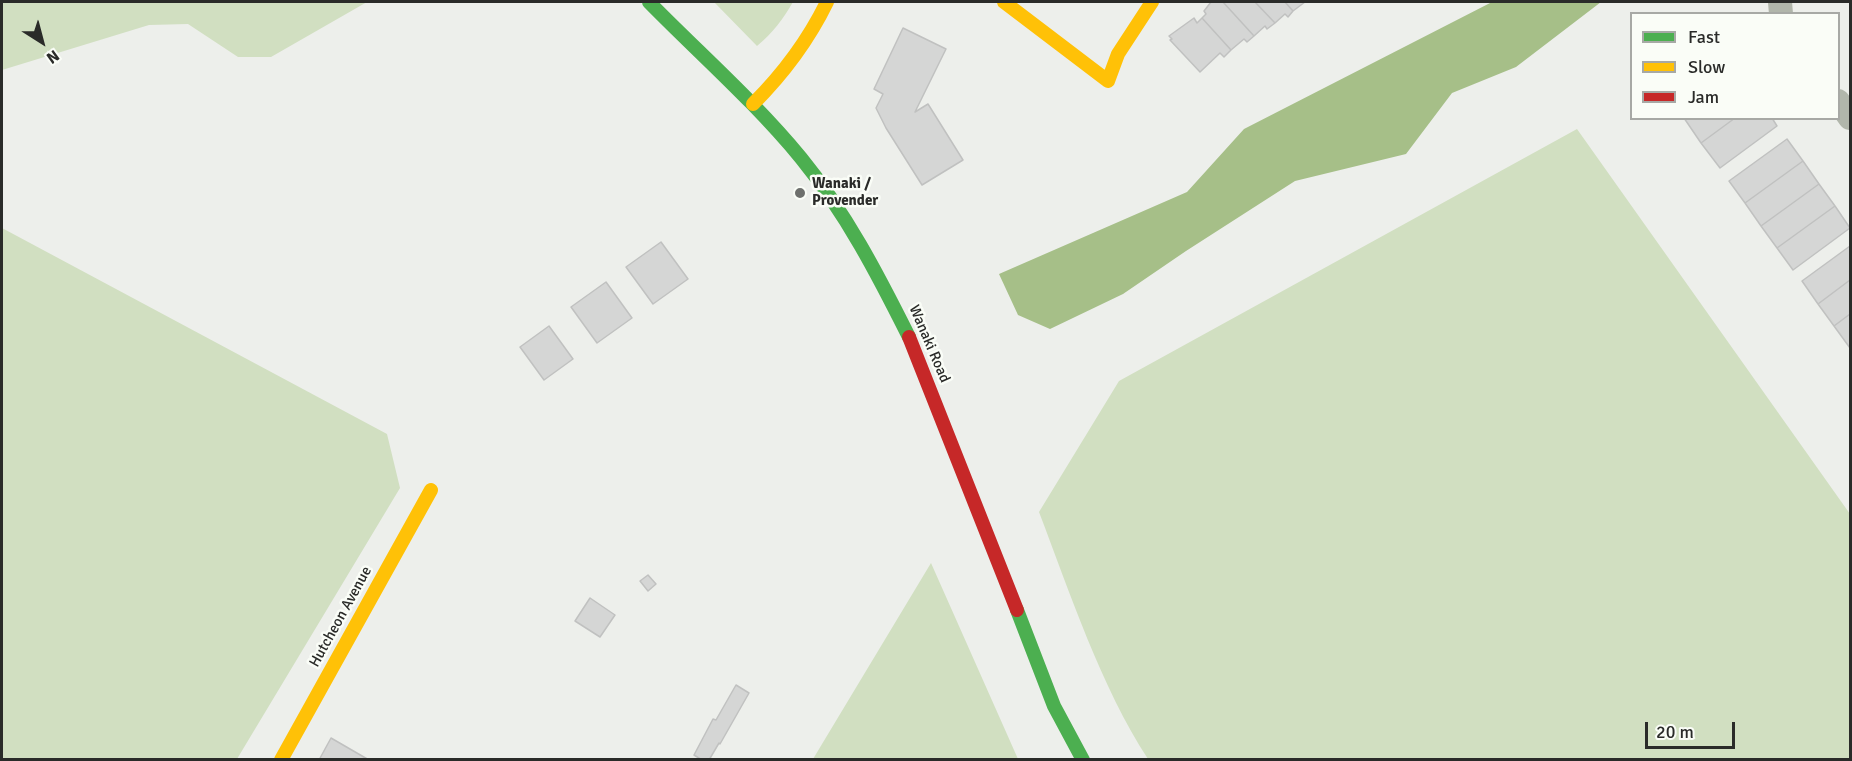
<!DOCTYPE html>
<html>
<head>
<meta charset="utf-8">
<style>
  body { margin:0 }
  #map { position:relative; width:1852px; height:761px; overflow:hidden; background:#edefeb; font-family:Signika,sans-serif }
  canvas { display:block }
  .frame { position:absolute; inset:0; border:3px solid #2a2b29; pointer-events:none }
  .legend { position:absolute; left:1630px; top:12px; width:210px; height:108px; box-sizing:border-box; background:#fafdf7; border:2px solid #a7a9a5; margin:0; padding:8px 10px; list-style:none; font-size:18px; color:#2a2b29 }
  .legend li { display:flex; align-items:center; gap:12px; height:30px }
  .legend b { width:30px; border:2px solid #a7a9a5 }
  .north { position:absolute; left:12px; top:12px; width:60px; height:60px; -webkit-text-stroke:4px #fafdf7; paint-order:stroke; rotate:144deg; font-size:16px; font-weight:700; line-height:24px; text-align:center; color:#2a2b29 }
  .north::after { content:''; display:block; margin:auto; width:21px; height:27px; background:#2a2b29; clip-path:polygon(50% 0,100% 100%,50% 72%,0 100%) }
  .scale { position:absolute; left:1645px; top:722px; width:90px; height:27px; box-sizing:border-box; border:3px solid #2a2b29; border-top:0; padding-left:8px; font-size:18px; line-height:21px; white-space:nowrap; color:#2a2b29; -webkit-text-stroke:4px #fafdf7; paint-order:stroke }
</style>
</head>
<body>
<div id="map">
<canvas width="1852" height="761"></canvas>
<div class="frame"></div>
<ul class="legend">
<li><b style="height:8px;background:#4caf50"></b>Fast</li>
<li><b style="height:8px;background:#ffc107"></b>Slow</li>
<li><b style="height:8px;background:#c62828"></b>Jam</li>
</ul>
<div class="north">N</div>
<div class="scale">20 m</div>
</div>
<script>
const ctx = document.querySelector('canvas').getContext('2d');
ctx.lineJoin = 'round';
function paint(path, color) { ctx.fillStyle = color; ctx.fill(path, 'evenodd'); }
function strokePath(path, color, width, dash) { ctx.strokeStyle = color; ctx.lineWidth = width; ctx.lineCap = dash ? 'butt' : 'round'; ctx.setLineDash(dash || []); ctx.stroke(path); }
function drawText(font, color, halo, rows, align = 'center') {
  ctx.font = font + ' Signika,sans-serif'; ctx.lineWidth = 5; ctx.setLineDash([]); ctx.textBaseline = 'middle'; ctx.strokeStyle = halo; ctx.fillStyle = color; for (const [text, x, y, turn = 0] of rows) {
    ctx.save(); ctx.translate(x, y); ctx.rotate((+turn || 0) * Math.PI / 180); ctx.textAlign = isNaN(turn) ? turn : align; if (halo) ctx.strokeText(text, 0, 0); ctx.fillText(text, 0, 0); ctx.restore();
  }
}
const green = new Path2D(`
  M 2,2 L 367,2 L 271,57 L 238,57 L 188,24 L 149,25 L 2,70 Z
  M 714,2 L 793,2 C 783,19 773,33 757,46 Z
  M 1577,129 L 1850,514 L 1850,759 L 1148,759 C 1101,687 1070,593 1039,512 L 1119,381 Z
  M 2,228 L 387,434 L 400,488 L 237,759 L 2,759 Z
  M 931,563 L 1018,759 L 813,759 Z`);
const water = new Path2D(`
  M 1492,2 L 1601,2 L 1516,67 L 1452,93 L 1406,154 L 1295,181 L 1186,251 L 1123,294 L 1050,329 L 1018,315 L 999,274 L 1187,192 L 1244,129 Z`);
const building = new Path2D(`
  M 1211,2 L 1223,2 L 1254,36 L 1247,42 L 1244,39 L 1231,50 L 1202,18 L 1206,14 L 1204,11 Z
  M 1223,2 L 1255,2 L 1275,23 L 1267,29 L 1265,26 L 1254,36 Z
  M 1255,2 L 1285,2 L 1293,11 L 1288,17 L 1285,14 L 1275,23 Z
  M 1285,2 L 1305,2 L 1293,11 Z
  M 1194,18 L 1197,23 L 1202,18 L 1231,50 L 1224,57 L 1220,53 L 1200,72 L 1170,40 L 1172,39 L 1169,36 Z
  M 903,28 L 946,49 L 915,112 L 928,104 L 963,160 L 922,185 L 886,128 L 876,108 L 883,94 L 874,89 Z
  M 1684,118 L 1735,118 L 1701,143 Z
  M 1735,118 L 1772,118 L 1777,126 L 1720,168 L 1701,143 Z
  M 1787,139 L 1803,161 L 1745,203 L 1729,181 Z
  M 1803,161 L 1819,184 L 1761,226 L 1745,203 Z
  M 1819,184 L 1835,206 L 1777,248 L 1761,226 Z
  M 1835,206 L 1850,228 L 1793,270 L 1777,248 Z
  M 661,242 L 688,279 L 653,304 L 626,267 Z
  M 1850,246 L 1850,280 L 1818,304 L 1802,281 Z
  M 1850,280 L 1850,314 L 1834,326 L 1818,304 Z
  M 606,282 L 632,318 L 597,343 L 571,307 Z
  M 1850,314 L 1850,348 L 1834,326 Z
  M 549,326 L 573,359 L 544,380 L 520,347 Z
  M 648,575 L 656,584 L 648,591 L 640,581 Z
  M 590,598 L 615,615 L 600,637 L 575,621 Z
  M 736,685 L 749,693 L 720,744 L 719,743 L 709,760 L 702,760 L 694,755 L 713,719 L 716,720 Z
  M 331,738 L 369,760 L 319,760 Z`);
const street = new Path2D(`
  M 1780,2 L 1781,14
  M 1838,101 L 1850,118`);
const fast = new Path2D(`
  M 649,2 C 700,54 755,102 801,158 C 846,213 878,275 909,337
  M 1017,610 L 1054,706 L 1083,760`);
const slow = new Path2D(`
  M 1004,2 L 1108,81 L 1118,54 L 1152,2
  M 753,104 C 784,73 808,41 827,2
  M 281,760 L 431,490`);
const jam = new Path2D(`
  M 909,337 L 1017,610`);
const markers = [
  [800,193,6,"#6e706d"]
];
const poiNames = [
  ["Wanaki /",812,184],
  ["Provender",812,201]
];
const streetNames = [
  ["Wanaki Road",929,344,67],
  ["Hutcheon Avenue",341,617,-61]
];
paint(green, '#d1dfc1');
paint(water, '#a6bf88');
paint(building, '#d5d6d5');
strokePath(building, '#c0c1c0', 1.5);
strokePath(street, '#b1b6ab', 24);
strokePath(fast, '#4caf50', 14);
strokePath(slow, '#ffc107', 14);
strokePath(jam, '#c62828', 14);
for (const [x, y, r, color] of markers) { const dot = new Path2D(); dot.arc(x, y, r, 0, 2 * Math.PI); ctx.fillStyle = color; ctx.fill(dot); strokePath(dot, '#fafdf7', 2); }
drawText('bold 15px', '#2a2b29', '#fafdf7', poiNames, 'left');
drawText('15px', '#2a2b29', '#fafdf7', streetNames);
</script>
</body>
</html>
